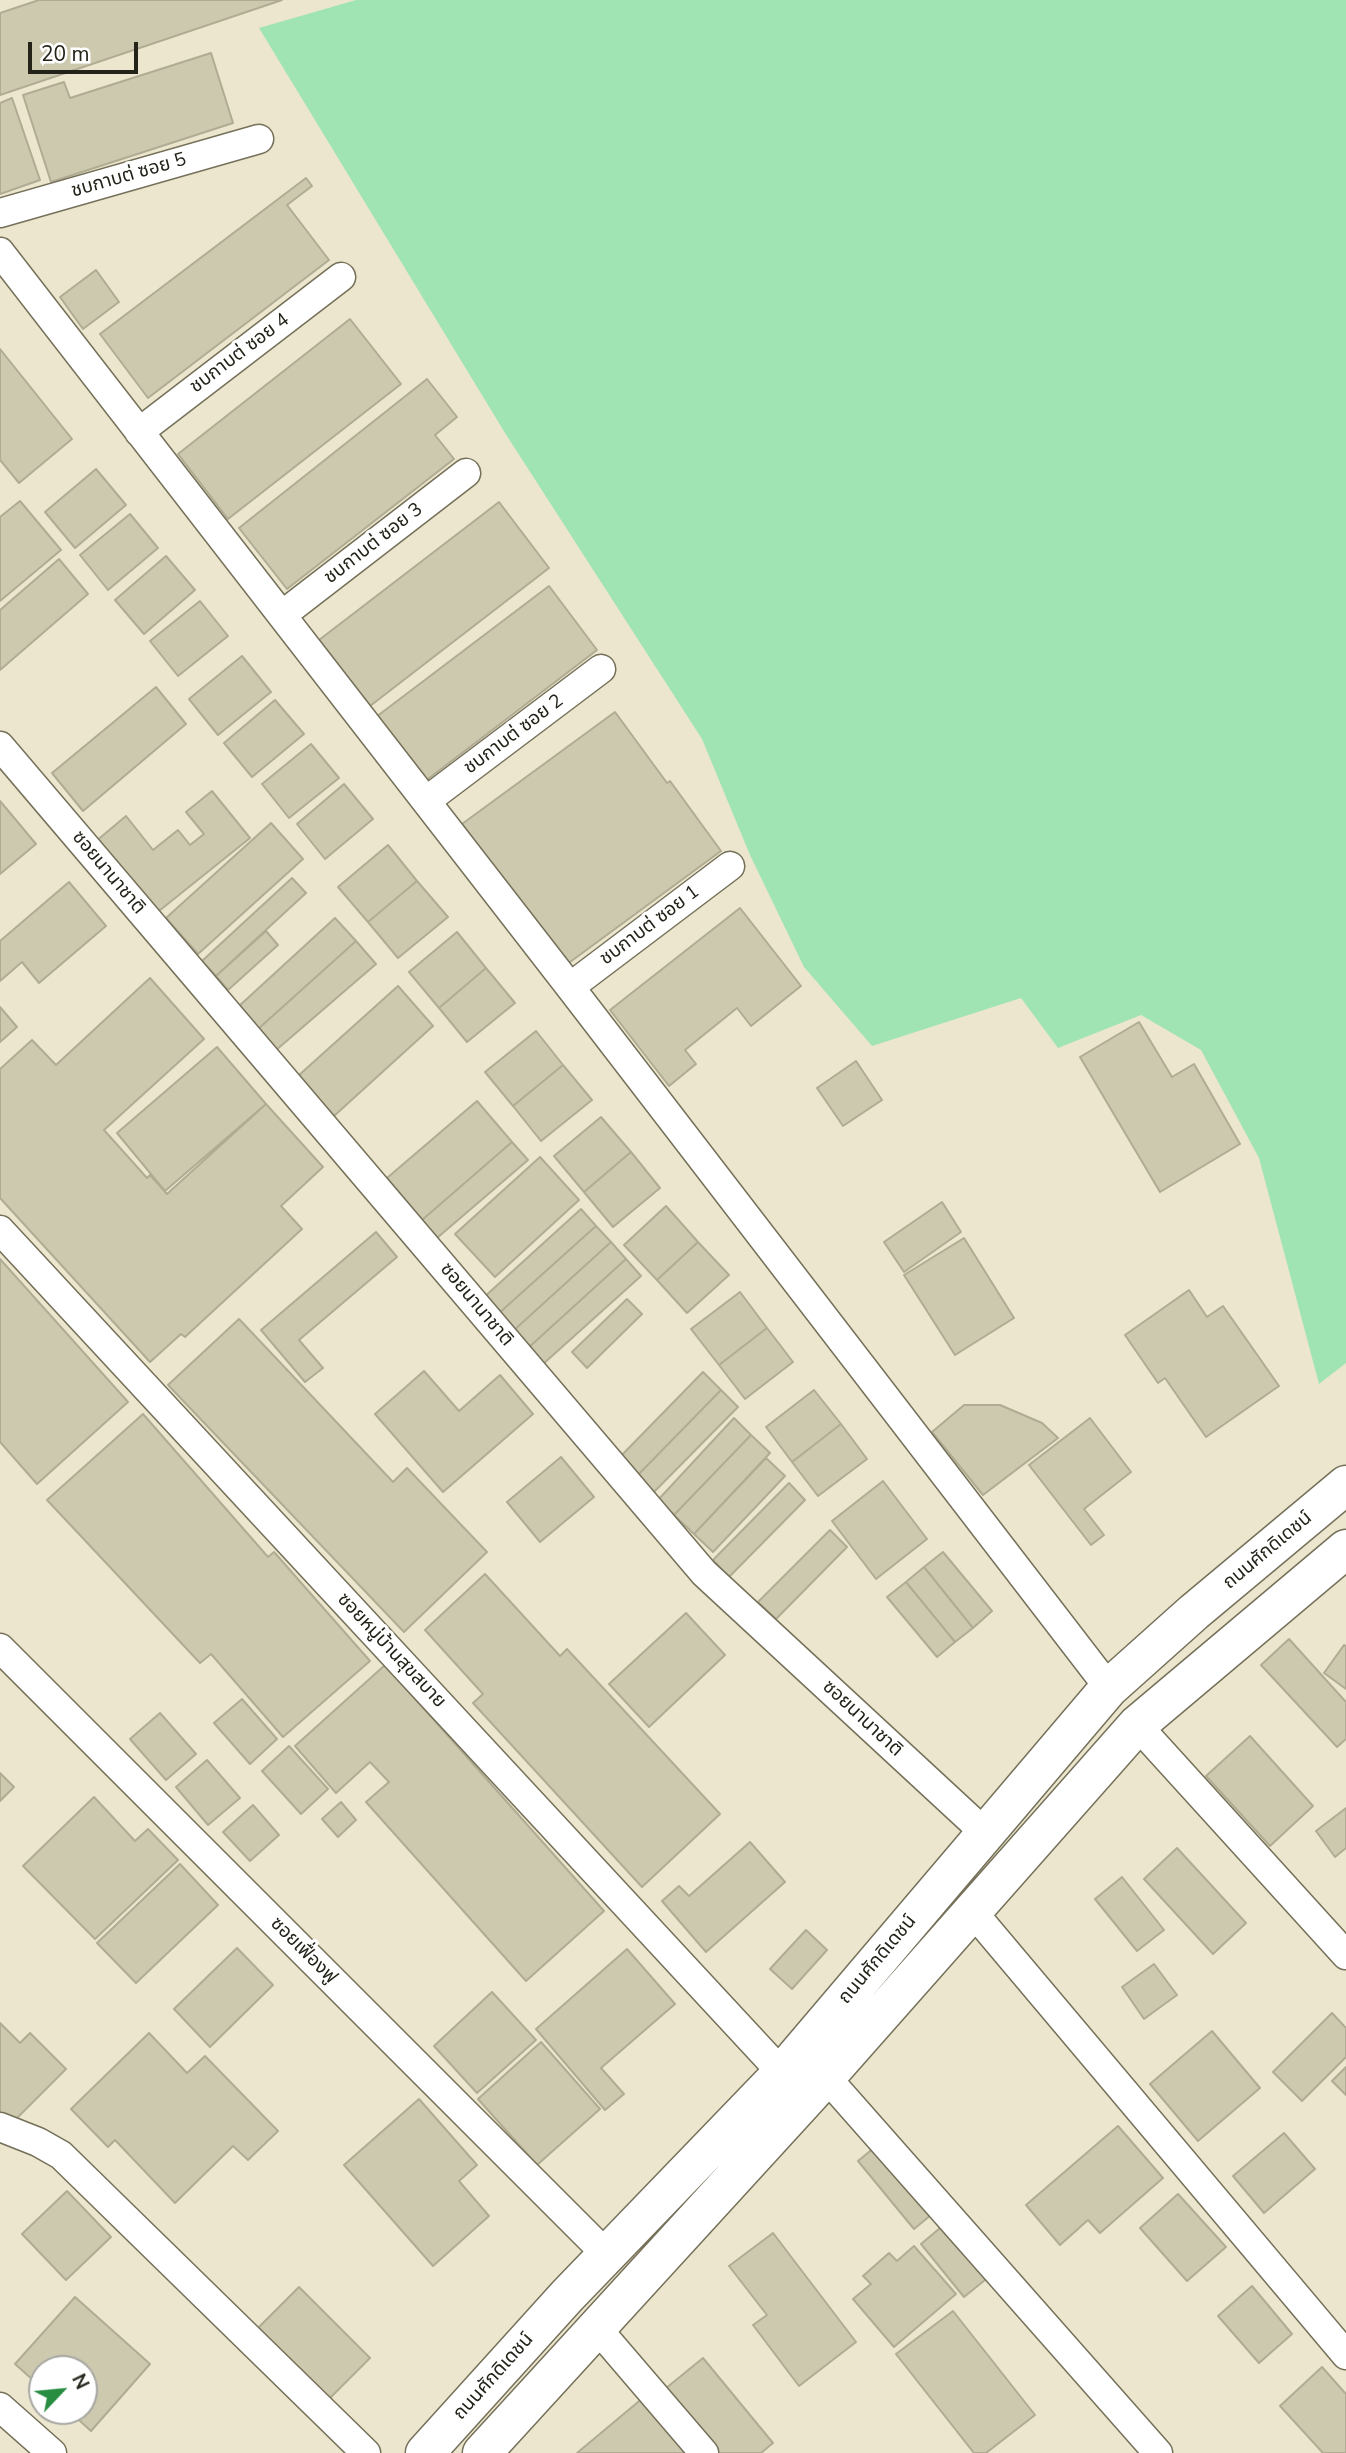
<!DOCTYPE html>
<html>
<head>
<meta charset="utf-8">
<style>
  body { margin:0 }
  #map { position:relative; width:1346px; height:2453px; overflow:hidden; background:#ebe6cd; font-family:"Nunito Sans",sans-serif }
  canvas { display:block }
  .north { position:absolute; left:28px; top:2355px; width:70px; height:70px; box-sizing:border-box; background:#fff; border:2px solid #a7a7a3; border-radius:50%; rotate:64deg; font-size:19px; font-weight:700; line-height:28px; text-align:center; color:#242319 }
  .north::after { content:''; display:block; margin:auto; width:24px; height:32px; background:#288c41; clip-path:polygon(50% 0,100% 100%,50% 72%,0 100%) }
  .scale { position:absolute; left:28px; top:42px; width:110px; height:32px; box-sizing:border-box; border:4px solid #242319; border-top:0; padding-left:9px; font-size:21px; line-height:24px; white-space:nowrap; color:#242319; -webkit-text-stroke:5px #fff; paint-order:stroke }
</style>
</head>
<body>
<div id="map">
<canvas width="1346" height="2453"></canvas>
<div class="north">N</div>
<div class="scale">20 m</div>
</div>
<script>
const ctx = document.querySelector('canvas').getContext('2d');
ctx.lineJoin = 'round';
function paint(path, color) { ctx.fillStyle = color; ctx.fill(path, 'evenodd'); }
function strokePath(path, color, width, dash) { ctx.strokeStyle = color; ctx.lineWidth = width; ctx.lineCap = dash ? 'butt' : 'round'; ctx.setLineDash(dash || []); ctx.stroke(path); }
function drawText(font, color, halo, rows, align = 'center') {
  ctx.font = font + ' "Nunito Sans","Noto Sans Thai",sans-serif'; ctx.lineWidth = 6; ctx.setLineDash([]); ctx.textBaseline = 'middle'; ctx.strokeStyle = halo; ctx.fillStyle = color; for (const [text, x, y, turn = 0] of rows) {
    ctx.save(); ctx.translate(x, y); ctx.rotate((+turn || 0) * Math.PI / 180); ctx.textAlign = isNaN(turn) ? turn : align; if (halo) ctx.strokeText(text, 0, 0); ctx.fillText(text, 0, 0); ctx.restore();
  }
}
const green = new Path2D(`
  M 356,0 L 1346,0 L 1346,1363 L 1319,1384 L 1259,1158 L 1201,1050 L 1141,1015 L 1058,1048 L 1021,998 L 872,1046 L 804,967 L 750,855 L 702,739 L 505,433 L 259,28 Z`);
const building = new Path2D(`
  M 39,0 L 282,0 L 0,95 L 0,13 Z
  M 211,53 L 233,123 L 51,182 L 23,95 L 64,82 L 70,98 Z
  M 12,98 L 40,180 L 0,194 L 0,103 Z
  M 306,178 L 312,186 L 287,205 L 329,260 L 148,398 L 100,334 Z
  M 96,270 L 119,302 L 83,329 L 60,297 Z
  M 350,319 L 401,384 L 228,519 L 178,454 Z
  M 0,349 L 72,439 L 19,483 L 0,460 Z
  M 427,379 L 457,417 L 435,435 L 454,459 L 287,589 L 239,528 Z
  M 96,469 L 126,505 L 75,548 L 45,512 Z
  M 20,501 L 61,550 L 0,601 L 0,517 Z
  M 499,502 L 549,568 L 370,706 L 319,640 Z
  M 130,514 L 158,548 L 108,590 L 80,555 Z
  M 166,556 L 195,590 L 144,634 L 115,600 Z
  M 59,559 L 88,594 L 0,670 L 0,610 Z
  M 549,586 L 597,650 L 424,782 L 376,717 Z
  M 200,601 L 228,636 L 178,676 L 150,641 Z
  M 242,656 L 271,692 L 218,735 L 189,699 Z
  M 156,687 L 186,724 L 83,811 L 52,773 Z
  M 275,700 L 304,734 L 252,777 L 224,743 Z
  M 615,712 L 667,783 L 670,781 L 721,851 L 566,965 L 462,824 Z
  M 311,744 L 339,778 L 289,818 L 262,784 Z
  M 344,784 L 373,819 L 325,859 L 297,824 Z
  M 212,791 L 250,838 L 154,915 L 95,842 L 126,816 L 153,850 L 178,830 L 190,845 L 204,834 L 186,812 Z
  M 0,801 L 36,844 L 0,874 Z
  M 271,823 L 303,859 L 198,954 L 166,918 Z
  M 388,845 L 417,881 L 368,922 L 338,887 Z
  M 292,878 L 306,893 L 216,976 L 202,961 Z
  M 417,881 L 448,917 L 398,958 L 368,922 Z
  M 69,882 L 106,926 L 39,983 L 22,962 L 0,981 L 0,941 Z
  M 740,908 L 801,986 L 751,1026 L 737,1008 L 685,1050 L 696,1064 L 669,1086 L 610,1010 Z
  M 335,918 L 356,941 L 257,1030 L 238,1007 Z
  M 266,931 L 278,945 L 228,990 L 216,976 Z
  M 457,932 L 486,968 L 439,1008 L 409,972 Z
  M 356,941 L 376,964 L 275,1051 L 257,1030 Z
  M 486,968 L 515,1003 L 467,1042 L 439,1008 Z
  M 150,978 L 204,1039 L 104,1130 L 147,1178 L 150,1175 L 167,1194 L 266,1104 L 323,1167 L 281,1206 L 302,1229 L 185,1337 L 181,1334 L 150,1362 L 0,1198 L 0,1069 L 32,1040 L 56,1065 Z
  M 398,986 L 433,1026 L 334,1116 L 298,1076 Z
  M 0,1007 L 17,1027 L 0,1042 Z
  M 1139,1022 L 1172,1077 L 1194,1064 L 1240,1144 L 1160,1192 L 1080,1057 Z
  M 536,1031 L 563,1065 L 513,1106 L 485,1072 Z
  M 217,1047 L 266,1104 L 165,1191 L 117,1133 Z
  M 856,1061 L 882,1100 L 843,1126 L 817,1088 Z
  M 563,1065 L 592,1100 L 541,1141 L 513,1106 Z
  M 477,1101 L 512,1142 L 422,1220 L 387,1178 Z
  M 601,1117 L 631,1152 L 584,1192 L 554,1156 Z
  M 512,1142 L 528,1160 L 437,1238 L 422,1220 Z
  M 631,1152 L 660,1188 L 613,1227 L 584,1192 Z
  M 540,1157 L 579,1200 L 495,1277 L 455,1234 Z
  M 942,1202 L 961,1232 L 904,1272 L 884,1242 Z
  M 666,1206 L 698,1242 L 657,1280 L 624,1245 Z
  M 581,1209 L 596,1226 L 497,1315 L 482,1299 Z
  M 596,1226 L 611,1242 L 512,1332 L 497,1315 Z
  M 376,1232 L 397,1257 L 299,1340 L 323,1368 L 305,1382 L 261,1330 Z
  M 964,1238 L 1014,1318 L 955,1355 L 904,1275 Z
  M 611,1242 L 626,1259 L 527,1349 L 512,1332 Z
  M 698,1242 L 729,1275 L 687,1313 L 657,1280 Z
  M 0,1259 L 128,1402 L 37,1484 L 0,1442 Z
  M 626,1259 L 641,1276 L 542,1365 L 527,1349 Z
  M 1189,1290 L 1207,1317 L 1223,1306 L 1279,1386 L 1206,1437 L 1165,1378 L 1158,1383 L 1125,1335 Z
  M 740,1292 L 767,1328 L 719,1365 L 691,1329 Z
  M 627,1299 L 642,1314 L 587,1368 L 572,1352 Z
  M 239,1319 L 393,1482 L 407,1468 L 487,1552 L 404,1632 L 168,1385 Z
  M 767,1328 L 793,1362 L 745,1399 L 719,1365 Z
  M 424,1371 L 459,1411 L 500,1375 L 533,1414 L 443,1492 L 375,1414 Z
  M 703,1372 L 721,1390 L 635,1478 L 617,1460 Z
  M 721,1390 L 738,1407 L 651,1495 L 635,1478 Z
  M 814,1390 L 841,1424 L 792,1462 L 766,1427 Z
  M 964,1405 L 1000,1405 L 1042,1423 L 1058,1438 L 983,1495 L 932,1432 Z
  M 143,1414 L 268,1557 L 274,1552 L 370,1661 L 283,1737 L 211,1654 L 200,1663 L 47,1500 Z
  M 734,1418 L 751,1435 L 674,1515 L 658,1500 Z
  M 1090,1418 L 1131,1472 L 1084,1509 L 1104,1535 L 1091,1545 L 1029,1465 Z
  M 841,1424 L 867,1459 L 818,1496 L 792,1462 Z
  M 751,1435 L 770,1453 L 694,1534 L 674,1515 Z
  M 561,1457 L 594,1497 L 540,1542 L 507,1502 Z
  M 766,1458 L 785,1476 L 713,1552 L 694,1534 Z
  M 883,1481 L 927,1539 L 876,1579 L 832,1521 Z
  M 789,1483 L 805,1500 L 729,1577 L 713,1560 Z
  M 830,1530 L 847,1547 L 776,1619 L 758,1602 Z
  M 943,1552 L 992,1611 L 973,1628 L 924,1567 Z
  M 924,1567 L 973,1628 L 955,1642 L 906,1582 Z
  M 485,1574 L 560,1656 L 567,1649 L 720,1814 L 642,1887 L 473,1703 L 483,1694 L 425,1630 Z
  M 906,1582 L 955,1642 L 937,1657 L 887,1597 Z
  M 686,1613 L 725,1655 L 649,1727 L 609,1684 Z
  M 1289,1639 L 1346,1702 L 1346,1739 L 1337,1747 L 1261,1665 Z
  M 1344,1645 L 1346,1646 L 1346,1689 L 1324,1673 Z
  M 385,1665 L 604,1911 L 526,1981 L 366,1802 L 389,1782 L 370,1762 L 336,1793 L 295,1746 Z
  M 242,1699 L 277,1739 L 250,1764 L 214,1723 Z
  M 160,1713 L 196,1754 L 166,1780 L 130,1739 Z
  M 1250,1736 L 1313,1806 L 1270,1846 L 1206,1776 Z
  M 289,1746 L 328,1789 L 301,1814 L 262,1771 Z
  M 207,1760 L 240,1798 L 208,1825 L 176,1787 Z
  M 0,1773 L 14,1787 L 0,1801 Z
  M 94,1797 L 135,1841 L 148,1829 L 178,1860 L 95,1939 L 23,1866 Z
  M 341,1802 L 356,1820 L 338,1837 L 322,1819 Z
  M 253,1805 L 279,1835 L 250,1861 L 223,1832 Z
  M 1346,1808 L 1346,1848 L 1335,1857 L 1316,1831 Z
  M 750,1842 L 785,1882 L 706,1952 L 662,1901 L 679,1886 L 689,1896 Z
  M 1177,1848 L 1246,1923 L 1213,1954 L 1144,1879 Z
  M 180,1864 L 218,1905 L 136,1983 L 97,1943 Z
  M 1122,1877 L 1164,1930 L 1137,1951 L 1095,1899 Z
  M 806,1930 L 827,1950 L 792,1989 L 770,1969 Z
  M 237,1948 L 273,1985 L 210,2047 L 174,2009 Z
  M 627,1949 L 675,2004 L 601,2068 L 624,2094 L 605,2110 L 536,2029 Z
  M 1154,1964 L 1177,1995 L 1144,2019 L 1122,1987 Z
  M 492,1992 L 536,2040 L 477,2093 L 434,2046 Z
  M 1332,2013 L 1346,2028 L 1346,2057 L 1302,2101 L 1273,2072 Z
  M 0,2023 L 20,2043 L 30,2033 L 66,2069 L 10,2125 L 0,2115 Z
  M 1212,2031 L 1260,2088 L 1198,2141 L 1150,2084 Z
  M 149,2033 L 187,2073 L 205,2056 L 278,2131 L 248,2160 L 233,2146 L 175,2203 L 115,2140 L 108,2147 L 71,2109 Z
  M 541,2042 L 600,2109 L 537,2165 L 478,2099 Z
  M 1346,2067 L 1346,2095 L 1332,2081 Z
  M 419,2099 L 477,2165 L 459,2181 L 489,2216 L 433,2266 L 344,2165 Z
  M 1118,2126 L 1163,2178 L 1100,2233 L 1088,2220 L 1060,2245 L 1026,2205 Z
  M 1284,2133 L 1315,2169 L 1264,2213 L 1233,2176 Z
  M 881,2142 L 937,2210 L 914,2229 L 858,2161 Z
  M 67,2191 L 111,2237 L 66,2280 L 22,2234 Z
  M 1178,2194 L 1226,2247 L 1187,2281 L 1140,2228 Z
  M 946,2223 L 990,2276 L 964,2297 L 921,2244 Z
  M 773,2233 L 856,2342 L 799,2386 L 753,2325 L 767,2315 L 729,2266 Z
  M 914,2246 L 956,2294 L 894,2347 L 853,2299 L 871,2284 L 863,2276 L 889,2253 L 897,2261 Z
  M 1252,2286 L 1292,2334 L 1259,2363 L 1218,2316 Z
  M 299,2287 L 370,2358 L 328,2400 L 257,2329 Z
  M 75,2297 L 150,2364 L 91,2431 L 69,2411 L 84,2411 L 84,2369 L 42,2369 L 42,2388 L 15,2364 Z
  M 953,2311 L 1035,2415 L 986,2453 L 974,2453 L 896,2354 Z
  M 703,2358 L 773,2443 L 761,2453 L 719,2453 L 665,2389 Z
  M 1322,2367 L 1346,2394 L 1346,2453 L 1323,2453 L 1280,2406 Z
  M 644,2397 L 690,2453 L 577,2453 Z`);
const minor = new Path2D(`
  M 0,213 L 259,139
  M 0,252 L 570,987 L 1109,1688
  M 139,432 L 341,277
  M 282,615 L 466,473
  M 0,746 L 704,1573 L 984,1832
  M 426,801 L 601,669
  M 570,987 L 730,866
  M 0,1230 L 782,2073
  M 0,1648 L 607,2255
  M 1137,1725 L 1346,1955
  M 972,1911 L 1346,2355
  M 826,2077 L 1158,2453
  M 0,2127 L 38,2142 L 61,2155 L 366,2453
  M 596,2327 L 704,2453
  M 0,2407 L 52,2453`);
const secondary = new Path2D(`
  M 425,2453 L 567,2296 L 782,2073 L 1109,1688 L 1194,1612 L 1346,1485
  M 482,2453 L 826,2077 L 1137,1725 L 1346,1549`);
const streetNames = [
  ["ชบกาบต่ ซอย 5",129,176,-16],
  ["ชบกาบต่ ซอย 4",240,354,-37],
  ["ชบกาบต่ ซอย 3",374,544,-38],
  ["ชบกาบต่ ซอย 2",514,735,-37],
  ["ซอยนานาชาติ",108,873,50],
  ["ชบกาบต่ ซอย 1",650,926,-37],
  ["ซอยนานาชาติ",476,1305,50],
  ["ถนนศักดิเดชน์",1268,1551,-40],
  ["ซอยหมู่บ้านสุขสบาย",391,1651,47],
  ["ซอยนานาชาติ",862,1719,43],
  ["ซอยเฟื่องฟู",303,1951,45],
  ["ถนนศักดิเดชน์",878,1960,-50],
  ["ถนนศักดิเดชน์",494,2377,-48]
];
paint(green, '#a1e4b4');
paint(building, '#cdc9af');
strokePath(building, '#b0ac93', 2);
strokePath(minor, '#757059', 31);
strokePath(secondary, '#757059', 41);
strokePath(minor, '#fff', 28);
strokePath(secondary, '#fff', 38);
drawText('19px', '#242319', '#fff', streetNames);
</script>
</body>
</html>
